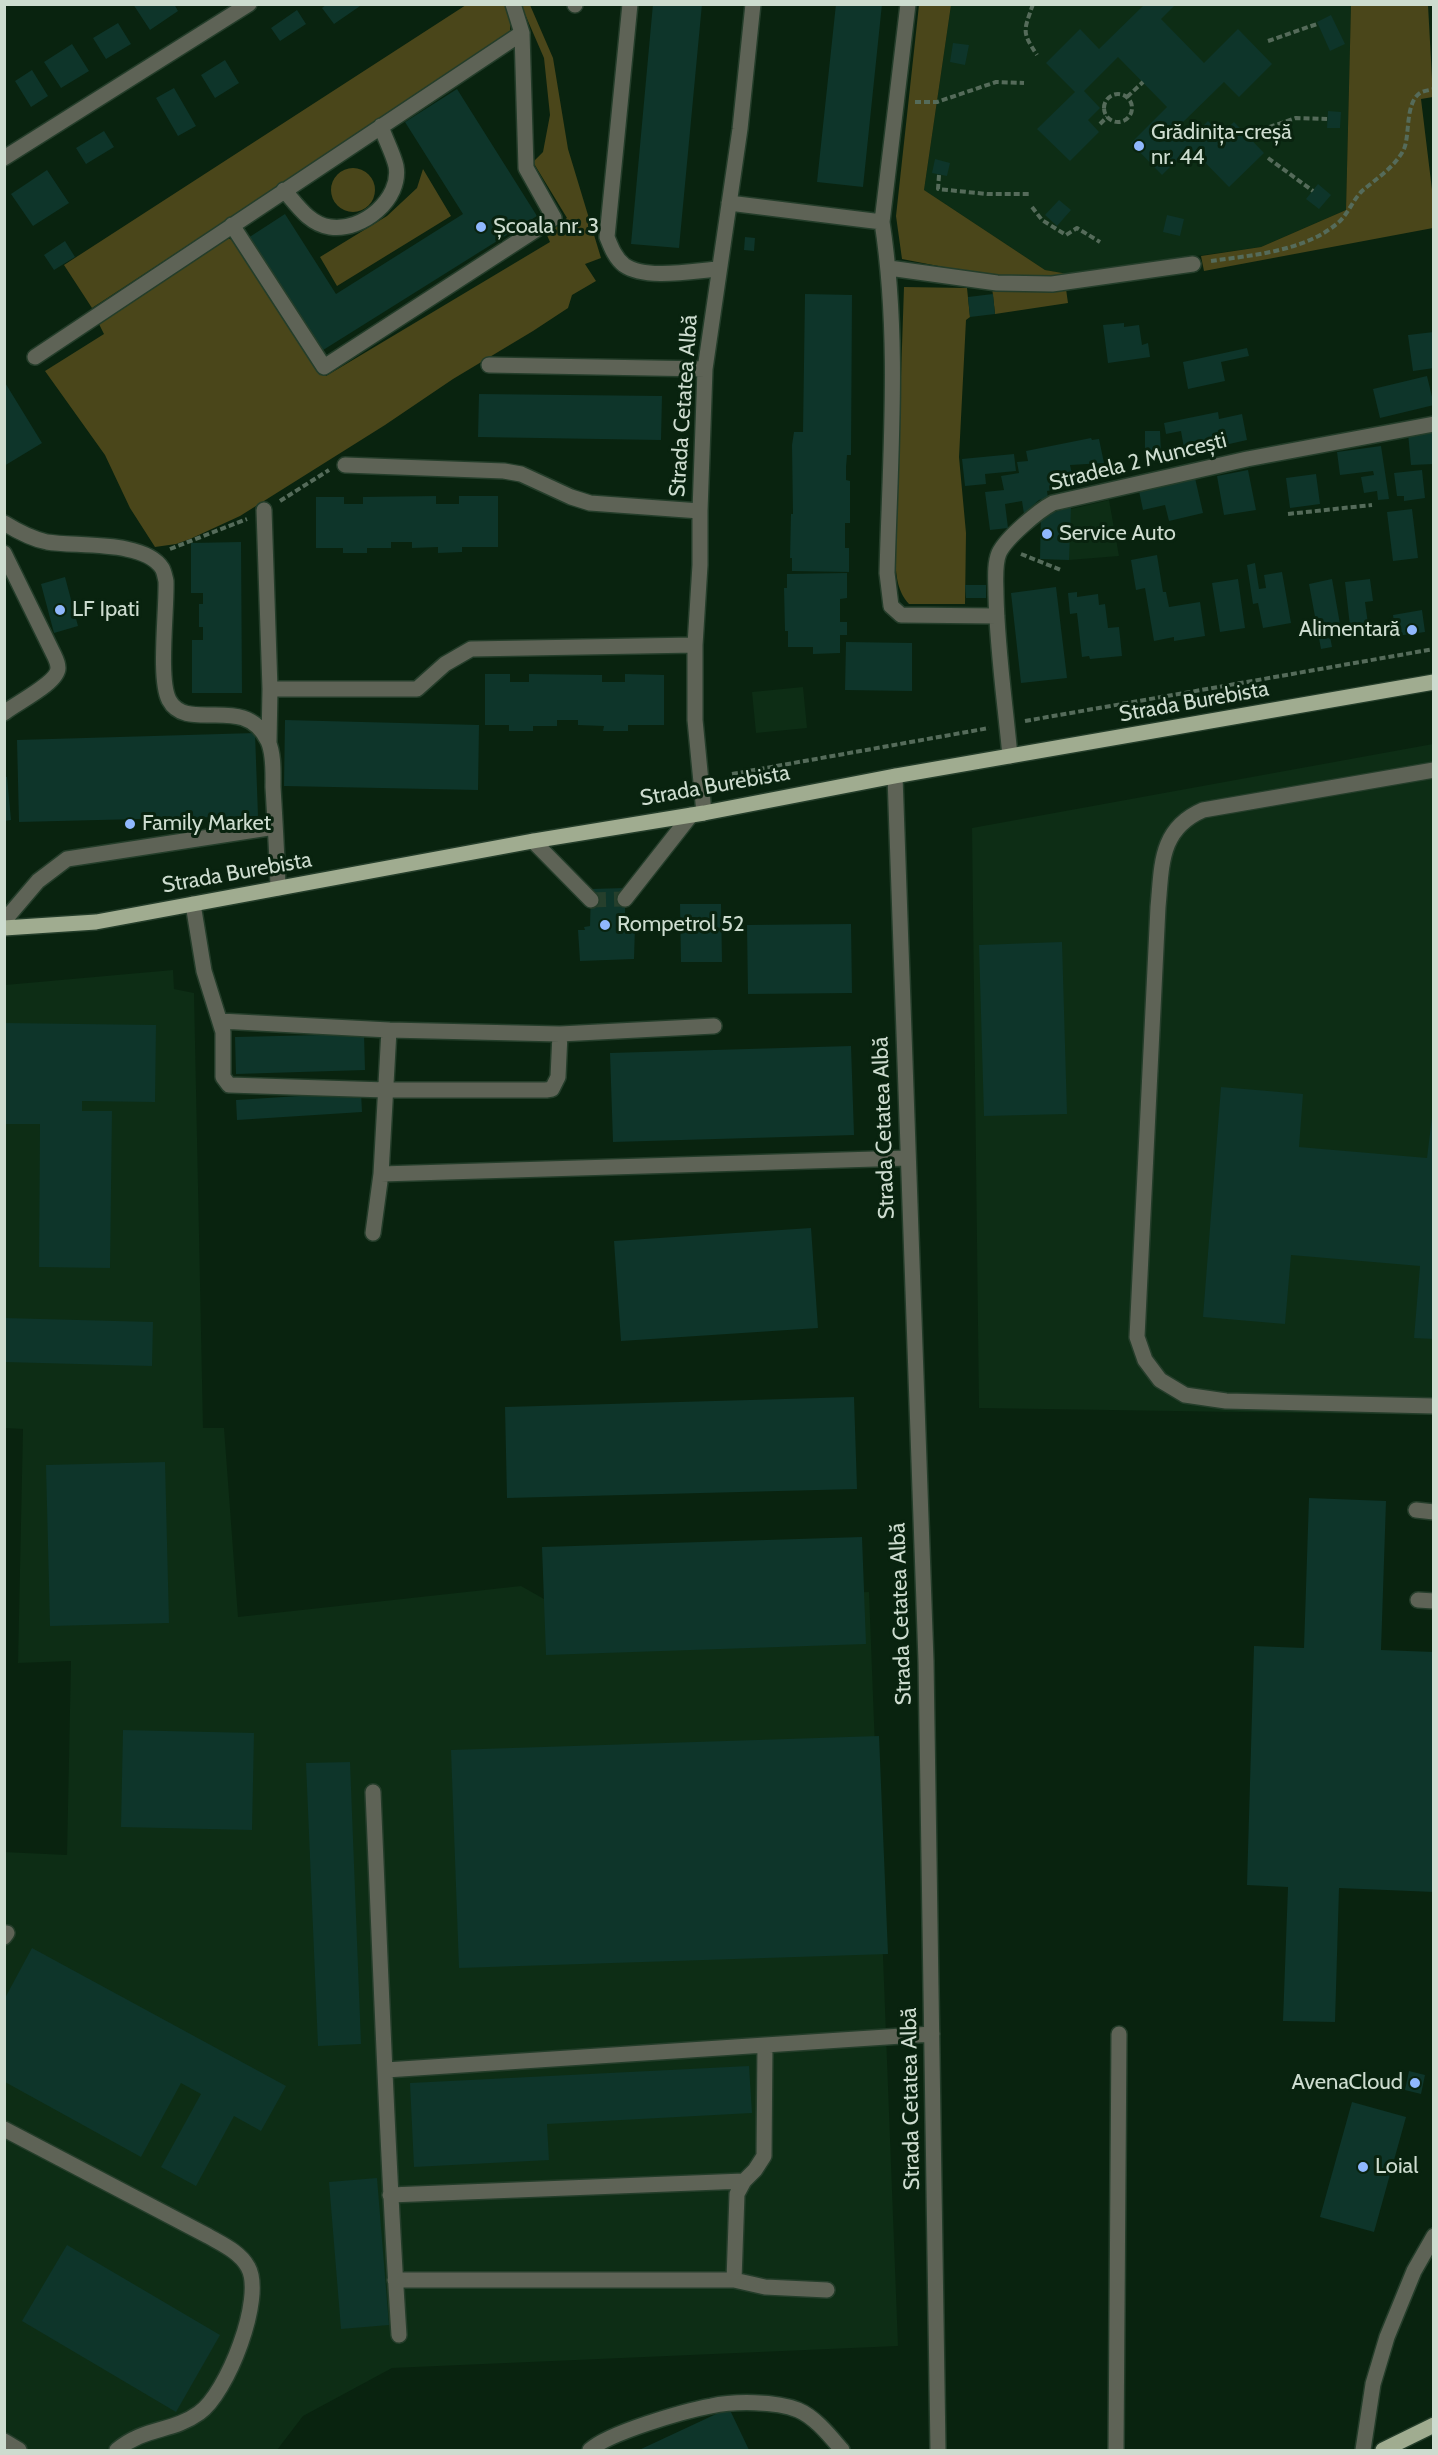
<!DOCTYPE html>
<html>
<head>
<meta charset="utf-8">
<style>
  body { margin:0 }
  #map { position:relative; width:1438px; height:2455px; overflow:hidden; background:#09230f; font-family:Cabin,sans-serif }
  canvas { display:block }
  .frame { position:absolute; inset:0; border:6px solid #cddccf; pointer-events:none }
</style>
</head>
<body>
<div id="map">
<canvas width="1438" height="2455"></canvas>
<div class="frame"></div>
</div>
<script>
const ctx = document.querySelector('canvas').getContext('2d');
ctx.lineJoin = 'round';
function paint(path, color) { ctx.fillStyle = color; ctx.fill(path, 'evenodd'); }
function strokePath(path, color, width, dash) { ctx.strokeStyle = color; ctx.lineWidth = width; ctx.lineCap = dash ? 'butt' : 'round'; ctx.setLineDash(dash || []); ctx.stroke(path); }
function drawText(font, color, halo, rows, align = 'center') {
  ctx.font = font + ' Cabin,sans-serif'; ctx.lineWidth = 6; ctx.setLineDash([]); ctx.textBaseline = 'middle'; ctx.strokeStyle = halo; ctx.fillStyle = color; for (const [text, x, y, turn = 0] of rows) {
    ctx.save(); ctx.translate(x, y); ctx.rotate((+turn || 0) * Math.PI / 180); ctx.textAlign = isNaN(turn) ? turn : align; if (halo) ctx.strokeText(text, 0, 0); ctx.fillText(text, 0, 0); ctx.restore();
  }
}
const built = new Path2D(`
  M 951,5 L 1351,5 L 1346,210 L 1261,247 L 1068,274 L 1045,270 L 924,190 Z
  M 1109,500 L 1119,556 L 1069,560 L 1040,559 L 1041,516 Z
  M 803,687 L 807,728 L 756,733 L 752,692 Z
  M 1433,744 L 1433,1415 L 979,1408 L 972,828 Z
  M 173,970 L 174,989 L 194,993 L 203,1428 L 224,1428 L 238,1617 L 521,1586 L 544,1599 L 869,1592 L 898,2346 L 392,2368 L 303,2416 L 277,2450 L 5,2450 L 4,1852 L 67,1855 L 71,1661 L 18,1663 L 23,1429 L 4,1428 L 5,985 Z`);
const green = new Path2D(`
  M 466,5 L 506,5 L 511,17 L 510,31 L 499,42 L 92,308 L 64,265 Z
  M 521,5 L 530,5 L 553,58 L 568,149 L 601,258 L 585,264 L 596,281 L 572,295 L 568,308 L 533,331 L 453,379 L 385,425 L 240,516 L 190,539 L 176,544 L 155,547 L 130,508 L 105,455 L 45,371 L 104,334 L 99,324 L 227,238 L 236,241 L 326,376 L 550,242 L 546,233 L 567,218 L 533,162 L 543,152 L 550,115 L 544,58 Z
  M 919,5 L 951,5 L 924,190 L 1045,270 L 1068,274 L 1066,278 L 995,277 L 902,259 L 896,216 Z
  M 1351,5 L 1428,5 L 1433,97 L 1421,99 L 1433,198 L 1433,228 L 1204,271 L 1201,256 L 1261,247 L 1346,210 Z
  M331 190a22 22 0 1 1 44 0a22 22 0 1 1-44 0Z
  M 423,169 L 451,216 L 337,286 L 320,257 L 387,216 L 417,188 Z
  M 904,287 L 967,288 L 970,317 L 966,320 L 959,457 L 966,533 L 965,604 L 909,604 C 896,590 896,572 895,554 Z
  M 992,287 L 1066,289 L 1068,303 L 995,314 Z`);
const building = new Path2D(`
  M 133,4 L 174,4 L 178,11 L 150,30 Z
  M 327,4 L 363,4 L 334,24 L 322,8 Z
  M 653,4 L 702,4 L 679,248 L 631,244 Z
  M 836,4 L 882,4 L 863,187 L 817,182 Z
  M 1145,4 L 1176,4 L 1161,19 L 1204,63 L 1238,29 L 1272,64 L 1239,97 L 1224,82 L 1180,125 L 1192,137 L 1208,121 L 1221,134 L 1234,122 L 1264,153 L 1229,187 L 1190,147 L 1162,175 L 1131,143 L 1167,107 L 1118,57 L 1084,91 L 1100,108 L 1088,120 L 1099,132 L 1070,161 L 1037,129 L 1075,92 L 1046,63 L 1080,29 L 1099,49 Z
  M 297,10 L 306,24 L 280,41 L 271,28 Z
  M 1331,15 L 1345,44 L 1330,51 L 1317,22 Z
  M 118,23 L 131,44 L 106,59 L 93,38 Z
  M 953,43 L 969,45 L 965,65 L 950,62 Z
  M 72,44 L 89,71 L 61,88 L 44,62 Z
  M 225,60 L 239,83 L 215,98 L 201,75 Z
  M 32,70 L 48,96 L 31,107 L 15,81 Z
  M 174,88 L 196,126 L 178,136 L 156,98 Z
  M 457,89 L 537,216 L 320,352 L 248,238 L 285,214 L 336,294 L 463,214 L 405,122 Z
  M 1328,111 L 1341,112 L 1340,128 L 1327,128 Z
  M 104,131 L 114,147 L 86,164 L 76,148 Z
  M 935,159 L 950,163 L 947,176 L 932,173 Z
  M 47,170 L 69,203 L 33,226 L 11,194 Z
  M 1318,184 L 1331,195 L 1319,209 L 1306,199 Z
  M 1059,200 L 1071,210 L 1057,226 L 1045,215 Z
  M 1167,215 L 1184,219 L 1180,236 L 1163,232 Z
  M 745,237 L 755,238 L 754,251 L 744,250 Z
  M 65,241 L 75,257 L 54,270 L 44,255 Z
  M 805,294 L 852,295 L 851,455 L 847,455 L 846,467 L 846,480 L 850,481 L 850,523 L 845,523 L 845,548 L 849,548 L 849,572 L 792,571 L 792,558 L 790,558 L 791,514 L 793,514 L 792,445 L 794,432 L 803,432 Z
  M 993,294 L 995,314 L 970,317 L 968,297 Z
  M 1124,323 L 1124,327 L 1139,325 L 1142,345 L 1148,343 L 1150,357 L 1108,363 L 1103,325 Z
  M 1434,332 L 1434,368 L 1413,371 L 1408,335 Z
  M 1247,348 L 1249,356 L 1221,362 L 1225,381 L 1188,389 L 1183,362 Z
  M 1427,376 L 1434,405 L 1380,418 L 1373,389 Z
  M 4,381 L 42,443 L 4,466 Z
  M 479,394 L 662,396 L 661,440 L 478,437 Z
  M 1218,412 L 1219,419 L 1242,414 L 1247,440 L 1185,454 L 1181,431 L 1166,434 L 1164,423 Z
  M 1145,431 L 1160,431 L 1161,453 L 1145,453 Z
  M 1434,432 L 1434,464 L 1411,465 L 1408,433 Z
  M 1091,438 L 1092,440 L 1099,439 L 1104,463 L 1070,465 L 1073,478 L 1057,481 L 1058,489 L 1047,491 L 1048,498 L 1039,500 L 1024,514 L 1022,501 L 1005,504 L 1008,528 L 990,530 L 985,492 L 1004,490 L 1001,476 L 1019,473 L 1017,462 L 1028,461 L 1026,451 Z
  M 1381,446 L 1389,499 L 1378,500 L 1377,491 L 1364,493 L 1361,477 L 1374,475 L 1373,471 L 1340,475 L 1337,452 Z
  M 1014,454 L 1016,471 L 985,474 L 986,484 L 965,486 L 962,459 Z
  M 1248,470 L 1256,510 L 1224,515 L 1217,476 Z
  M 1422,470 L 1425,498 L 1404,501 L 1404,496 L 1397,496 L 1394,473 Z
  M 1316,474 L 1320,504 L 1290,508 L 1286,478 Z
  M 1195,478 L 1203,513 L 1169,521 L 1165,505 L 1143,510 L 1139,491 Z
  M 436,496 L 436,504 L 459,504 L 459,496 L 498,496 L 498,547 L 462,547 L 462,552 L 438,553 L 438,547 L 412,548 L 412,542 L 391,542 L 391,548 L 367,548 L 367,553 L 343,553 L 343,548 L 316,548 L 316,497 L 344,497 L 344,504 L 363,504 L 363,497 Z
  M 1071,507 L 1069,560 L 1040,559 L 1041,516 Z
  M 1412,509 L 1418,558 L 1393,561 L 1387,512 Z
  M 241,542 L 242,693 L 192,693 L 192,640 L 203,640 L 203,627 L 199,627 L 199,604 L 203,604 L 203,593 L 191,593 L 191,543 Z
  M 1157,555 L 1163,592 L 1166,592 L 1169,607 L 1200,602 L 1205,636 L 1174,641 L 1174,637 L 1154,641 L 1145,588 L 1136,590 L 1131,560 Z
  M 1255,563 L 1259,589 L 1266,588 L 1264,575 L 1282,572 L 1291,623 L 1263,628 L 1258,603 L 1253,604 L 1247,565 Z
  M 847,573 L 847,598 L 840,599 L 840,622 L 847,622 L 847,635 L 840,635 L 840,653 L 813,654 L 813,647 L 788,647 L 788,631 L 785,631 L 784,588 L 787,588 L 787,574 Z
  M 65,577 L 78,626 L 54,633 L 41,584 Z
  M 1238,579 L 1245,628 L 1220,632 L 1212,583 Z
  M 1332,579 L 1340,624 L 1328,626 L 1332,647 L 1321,649 L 1309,584 Z
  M 1370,579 L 1373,601 L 1365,602 L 1368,624 L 1350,626 L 1345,582 Z
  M 965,585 L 986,585 L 986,598 L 966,598 Z
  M 1056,587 L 1067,678 L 1021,683 L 1011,593 Z
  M 1077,592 L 1077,597 L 1098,594 L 1099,605 L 1105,604 L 1108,628 L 1119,627 L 1122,656 L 1090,659 L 1089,656 L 1082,657 L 1077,613 L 1070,614 L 1068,593 Z
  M 1422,610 L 1425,632 L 1396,636 L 1393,615 Z
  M 846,642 L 912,643 L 912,691 L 845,690 Z
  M 485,674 L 510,674 L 510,682 L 529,682 L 529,674 L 602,675 L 602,682 L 625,682 L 625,674 L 664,675 L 664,725 L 628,725 L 628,731 L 603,731 L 604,726 L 578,725 L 578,720 L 557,720 L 557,726 L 533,726 L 533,731 L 509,731 L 509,725 L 485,725 Z
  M 285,720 L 479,725 L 478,790 L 284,786 Z
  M 255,733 L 258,816 L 19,822 L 17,740 Z
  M 4,777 L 7,777 L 11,820 L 4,821 Z
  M 625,888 L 625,927 L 635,926 L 634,959 L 580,961 L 578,930 L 585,930 L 584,927 L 590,926 L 591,889 Z
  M 680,904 L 721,904 L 722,962 L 681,962 Z
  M 851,924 L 852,993 L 748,994 L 747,925 Z
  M 1062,942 L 1067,1114 L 984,1116 L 979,945 Z
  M 4,1023 L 156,1025 L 155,1102 L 82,1101 L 82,1111 L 112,1111 L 110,1268 L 39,1267 L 40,1124 L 4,1124 Z
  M 364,1034 L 365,1070 L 236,1074 L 235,1037 Z
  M 851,1046 L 854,1135 L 613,1142 L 610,1053 Z
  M 1221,1087 L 1303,1094 L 1299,1147 L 1427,1158 L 1434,1101 L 1434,1339 L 1414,1338 L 1420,1266 L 1291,1255 L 1285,1324 L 1203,1317 Z
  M 361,1092 L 362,1112 L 237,1120 L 236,1100 Z
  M 811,1228 L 818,1328 L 621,1341 L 614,1241 Z
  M 4,1318 L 153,1322 L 152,1366 L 4,1362 Z
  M 854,1397 L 857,1489 L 507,1498 L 505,1407 Z
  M 165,1462 L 169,1623 L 50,1626 L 46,1465 Z
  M 1309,1498 L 1386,1501 L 1381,1650 L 1434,1652 L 1434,1892 L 1339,1888 L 1335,2022 L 1283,2021 L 1288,1887 L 1247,1885 L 1254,1646 L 1304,1648 Z
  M 862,1537 L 866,1644 L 546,1655 L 542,1547 Z
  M 123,1730 L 254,1733 L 252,1830 L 121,1827 Z
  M 879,1736 L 888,1954 L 459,1968 L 451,1750 Z
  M 350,1762 L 361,2044 L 318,2046 L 306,1763 Z
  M 32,1948 L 286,2086 L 261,2131 L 234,2116 L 196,2186 L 161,2167 L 201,2094 L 181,2083 L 141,2157 L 5,2082 L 5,1998 Z
  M 749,2066 L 752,2113 L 547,2124 L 549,2160 L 414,2167 L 410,2083 Z
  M 1409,2071 L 1425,2075 L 1421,2094 L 1405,2090 Z
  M 1352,2102 L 1406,2117 L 1374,2232 L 1320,2217 Z
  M 377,2178 L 389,2325 L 341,2329 L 329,2182 Z
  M 67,2245 L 220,2335 L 176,2412 L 22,2321 Z
  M 729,2408 L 749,2450 L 639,2450 Z`);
const minorTunnel = new Path2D(`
  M 591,900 L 625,899`);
const path = new Path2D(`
  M 1033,4 C 1024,31 1021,31 1037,55
  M 1268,41 L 1317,24
  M1104 108a14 14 0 1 1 28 0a14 14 0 1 1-28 0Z
  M 1127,97 L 1143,82
  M 915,102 L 937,102 L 996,82 L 1024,83
  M 1100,124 L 1107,117
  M 1252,133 L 1296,118 L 1327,119
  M 1268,158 L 1313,191
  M 939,175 L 938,189 L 987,194 L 1031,194
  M 1032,207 L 1042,220 L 1066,235 L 1077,228 L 1100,242
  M 1211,261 C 1254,255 1307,251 1340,221 C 1349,212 1353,200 1362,191 C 1376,179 1396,166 1404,149 C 1410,135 1405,103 1420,93 C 1423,91 1430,90 1434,89
  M 280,501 L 329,470
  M 1288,514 L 1372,505
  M 170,549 L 247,519
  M 1021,554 L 1061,570
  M 1025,721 L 1434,649
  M 732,774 L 989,728`);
const minor = new Path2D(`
  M 575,4 L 575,5
  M 630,4 L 607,237 C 611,247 615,258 624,265 C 645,280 693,271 718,269
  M 4,158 L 249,4
  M 284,190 C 297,205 309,224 330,227 C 362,232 402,199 396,166 C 393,153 385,139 381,126
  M 729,203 L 882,222 C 900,338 890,456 887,573 L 891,606 L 901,615 L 997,616
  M 882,222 L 908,4
  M 232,225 L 324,367 L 554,218 L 526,168 L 522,33
  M 889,268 L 997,283 L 1052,284 L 1193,264
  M 35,357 L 522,33 L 513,4
  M 489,365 L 705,369
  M 345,465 L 504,471 L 521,474 L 571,497 L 590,503 L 700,511
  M 264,510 L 270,689 L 269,742
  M 4,523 C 17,531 32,539 47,542 C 76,547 144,540 162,568 C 164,571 165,577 166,581 C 167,609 158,679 169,700 C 187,734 245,692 268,741 C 274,754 273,773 273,787 C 275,821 277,854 278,888
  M 4,553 L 54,655 C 56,659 58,664 58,668 C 58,683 16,703 4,713
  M 270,689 L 417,689 L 445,664 L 471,649 L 695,645
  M 1010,756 C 1005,702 997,648 996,595 C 996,582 994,565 999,553 C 1006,538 1038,511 1053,503 L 1247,459 L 1434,424
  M 1434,770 L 1203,810 C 1159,829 1162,866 1158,907 L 1137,1337 L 1145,1360 L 1160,1380 L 1185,1395 L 1226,1401 L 1434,1406
  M 895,776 L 926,1661 L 938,2450
  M 704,813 L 695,720 L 695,645 L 700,565 L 700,511 L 705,369 L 740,129 L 753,4
  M 533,841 L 591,900
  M 625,899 L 691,815
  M 193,904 L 204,971 L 223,1032 L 223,1077 L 229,1085 L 386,1090 L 546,1090 L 552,1089 L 558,1077 L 560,1034
  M 4,921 L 38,881 L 67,859 L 275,827
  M 220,1021 L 389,1030 L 560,1034 L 714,1026
  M 381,1174 L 908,1158
  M 373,1233 L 381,1174 L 389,1030
  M 1416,1510 L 1434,1512
  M 1418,1600 L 1434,1601
  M 373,1792 C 381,1973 387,2154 399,2335
  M 4,1937 L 7,1933
  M 386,2070 L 932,2034
  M 4,2129 L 208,2236 C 222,2244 240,2252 248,2267 C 265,2297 227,2394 199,2413 C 173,2432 144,2427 117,2450
  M 390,2195 L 744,2181
  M 395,2280 L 734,2280 L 765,2287 L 827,2290
  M 734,2280 L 737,2194 L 744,2181 L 755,2170 L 764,2156 L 765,2045
  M 4,2441 L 19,2450
  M 590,2450 C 608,2433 684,2411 711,2406 C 734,2401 776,2401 798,2410 C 815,2417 830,2436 842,2450
  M 1116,2450 L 1119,2034
  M 1363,2450 L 1373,2384 L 1387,2337 L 1414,2271 L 1434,2236`);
const major = new Path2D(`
  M 4,928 L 96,922 L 533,841 L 704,813 L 895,776 L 1434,682
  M 1383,2450 L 1434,2425`);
const markers = [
  [1139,146,6,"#90b8fd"],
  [481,227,6,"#90b8fd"],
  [1047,534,6,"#90b8fd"],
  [60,610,6,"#90b8fd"],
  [1412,630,6,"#90b8fd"],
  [130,824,6,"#90b8fd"],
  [605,925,6,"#90b8fd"],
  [1415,2083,6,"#90b8fd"],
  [1363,2167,6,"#90b8fd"]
];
const poiNames = [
  ["Grădinița-creșă",1151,133],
  ["nr. 44",1151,158],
  ["Școala nr. 3",493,227],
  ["Service Auto",1059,534],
  ["LF Ipati",72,610],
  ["Alimentară",1400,630,"right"],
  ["Family Market",142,824],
  ["Rompetrol 52",617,925],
  ["AvenaCloud",1403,2083,"right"],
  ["Loial",1375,2167]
];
const streetNames = [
  ["Strada Cetatea Albă",684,406,-86],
  ["Stradela 2 Muncești",1138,462,-14],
  ["Strada Burebista",1194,702,-10],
  ["Strada Burebista",715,786,-10],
  ["Strada Burebista",237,873,-10],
  ["Strada Cetatea Albă",884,1128,-92],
  ["Strada Cetatea Albă",901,1614,-92],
  ["Strada Cetatea Albă",911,2099,-91]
];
paint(built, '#0d2d15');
paint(green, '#4a461a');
paint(building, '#0e352a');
strokePath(minorTunnel, '#263f2c', 15, [15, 8]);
strokePath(minor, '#243d2a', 18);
strokePath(major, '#243d2a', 18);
strokePath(path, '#556b5a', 4, [6, 3]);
strokePath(minor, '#5e6356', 15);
strokePath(major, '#a0ac90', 15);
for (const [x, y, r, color] of markers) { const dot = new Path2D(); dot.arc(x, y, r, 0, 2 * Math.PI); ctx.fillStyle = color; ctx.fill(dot); strokePath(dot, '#09230f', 2); }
drawText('22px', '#cddccf', '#09230f', poiNames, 'left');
drawText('22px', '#cddccf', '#09230f', streetNames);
</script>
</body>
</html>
